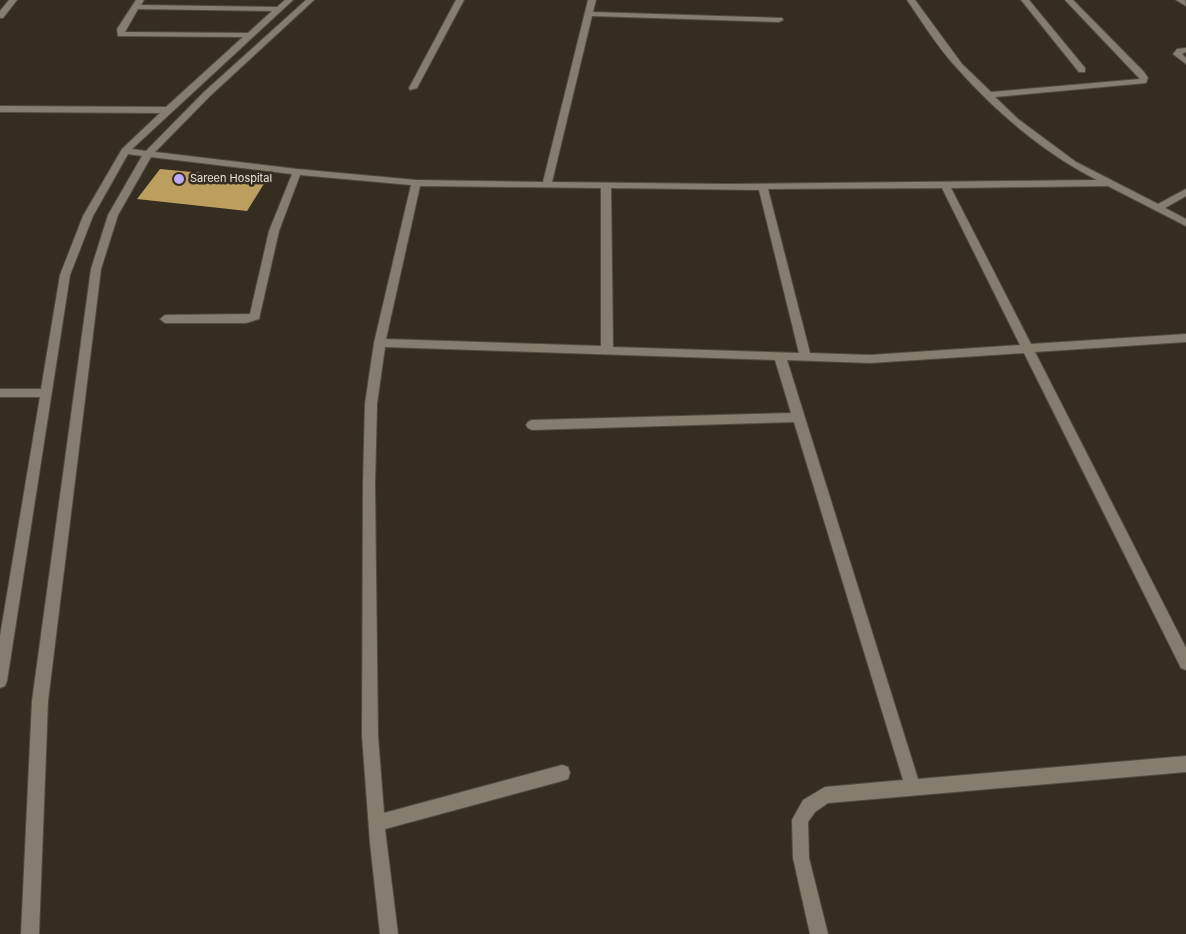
<!DOCTYPE html>
<html>
<head>
<meta charset="utf-8">
<style>
  body { margin:0 }
  canvas { display:block; background:#342d20 }
</style>
</head>
<body>
<canvas width="1186" height="934"></canvas>
<script>
const ctx = document.querySelector('canvas').getContext('2d');
ctx.lineJoin = 'round';
function paint(path, color) { ctx.fillStyle = color; ctx.fill(path, 'evenodd'); }
function strokePath(path, color, width, dash) { ctx.strokeStyle = color; ctx.lineWidth = width; ctx.lineCap = dash ? 'butt' : 'round'; ctx.setLineDash(dash || []); ctx.stroke(path); }
function drawText(font, color, halo, rows, align = 'center') {
  ctx.font = font + ' Inter,sans-serif'; ctx.lineWidth = 5; ctx.setLineDash([]); ctx.textBaseline = 'middle'; ctx.strokeStyle = halo; ctx.fillStyle = color; for (const [text, x, y, turn = 0] of rows) {
    ctx.save(); ctx.translate(x, y); ctx.rotate((+turn || 0) * Math.PI / 180); ctx.textAlign = isNaN(turn) ? turn : align; if (halo) ctx.strokeText(text, 0, 0); ctx.fillText(text, 0, 0); ctx.restore();
  }
}
const building = new Path2D(`
  M 160,169 L 267,179 L 247,211 L 137,199 Z`);
const minor = new Path2D(`
  M 9,0 L 17,0 L 3,18 L 0,18 L 0,11 Z
  M 136,0 L 144,0 L 141,5 L 277,7 L 285,0 L 293,0 L 132,149 L 146,151 L 204,92 L 306,0 L 314,0 L 210,96 L 155,152 L 297,169 L 416,180 L 543,182 L 588,0 L 596,0 L 593,12 L 782,18 L 783,20 L 779,22 L 592,16 L 552,182 L 729,184 L 1097,180 C 1044,153 997,113 957,68 C 938,48 923,23 907,0 L 915,0 L 962,64 L 991,92 L 1140,79 L 1065,0 L 1073,0 L 1144,72 L 1148,78 L 1146,83 L 995,97 L 1018,119 L 1076,162 L 1158,204 L 1186,189 L 1186,196 L 1165,208 L 1186,219 L 1186,226 L 1108,186 L 951,188 L 1031,344 L 1186,334 L 1186,342 L 1035,352 L 1186,648 L 1186,670 L 1181,668 L 1024,353 L 870,363 L 787,360 L 918,779 L 1186,756 L 1186,772 L 828,803 L 815,812 L 808,822 L 809,858 L 828,934 L 810,934 L 793,858 L 792,820 L 803,800 L 825,787 L 903,780 L 794,422 L 532,430 L 528,428 L 526,425 L 528,422 L 532,420 L 791,413 L 775,360 L 385,347 L 377,404 L 375,485 L 378,736 L 384,813 L 562,765 L 568,767 L 570,773 L 568,779 L 562,781 L 385,829 L 398,934 L 380,934 L 370,843 L 362,736 L 363,485 L 365,404 L 374,343 L 411,185 L 300,175 L 279,231 L 259,319 L 246,323 L 165,323 L 160,319 L 165,315 L 250,314 L 269,231 L 292,174 L 151,157 L 118,215 L 101,269 L 48,701 L 39,934 L 21,934 L 32,701 L 91,269 L 108,215 L 142,156 L 128,154 L 93,216 L 70,275 L 7,681 L 5,686 L 0,688 L 0,636 L 40,397 L 0,397 L 0,389 L 41,389 L 60,275 L 83,216 L 122,149 L 160,113 L 0,112 L 0,106 L 166,107 L 243,37 L 118,36 L 117,29 ZM 138,9 L 272,11 L 248,33 L 125,32 ZM 420,186 L 601,188 L 601,346 L 386,339 ZM 611,188 L 759,190 L 799,353 L 613,347 ZM 942,188 L 1020,345 L 870,355 L 810,353 L 768,189 Z
  M 456,0 L 464,0 L 417,88 L 410,90 L 409,88 Z
  M 1021,0 L 1029,0 L 1085,68 L 1085,72 L 1079,72 Z
  M 1176,0 L 1185,0 L 1186,6 Z
  M 1186,48 L 1186,52 L 1182,54 L 1186,58 L 1186,64 L 1173,54 L 1177,49 Z`);
const markers = [
  [179,179,6,"#bda9f5"]
];
const farPoinames = [
  ["Sareen Hospital",190,179]
];
paint(building, '#bc9f5f');
strokePath(minor, '#504c40', 2);
paint(minor, '#857e6e');
for (const [x, y, r, color] of markers) { const dot = new Path2D(); dot.arc(x, y, r, 0, 2 * Math.PI); ctx.fillStyle = color; ctx.fill(dot); strokePath(dot, '#342d20', 2); }
drawText('11px', '#e8e4dc', '#342d20', farPoinames, 'left');
</script>
</body>
</html>
